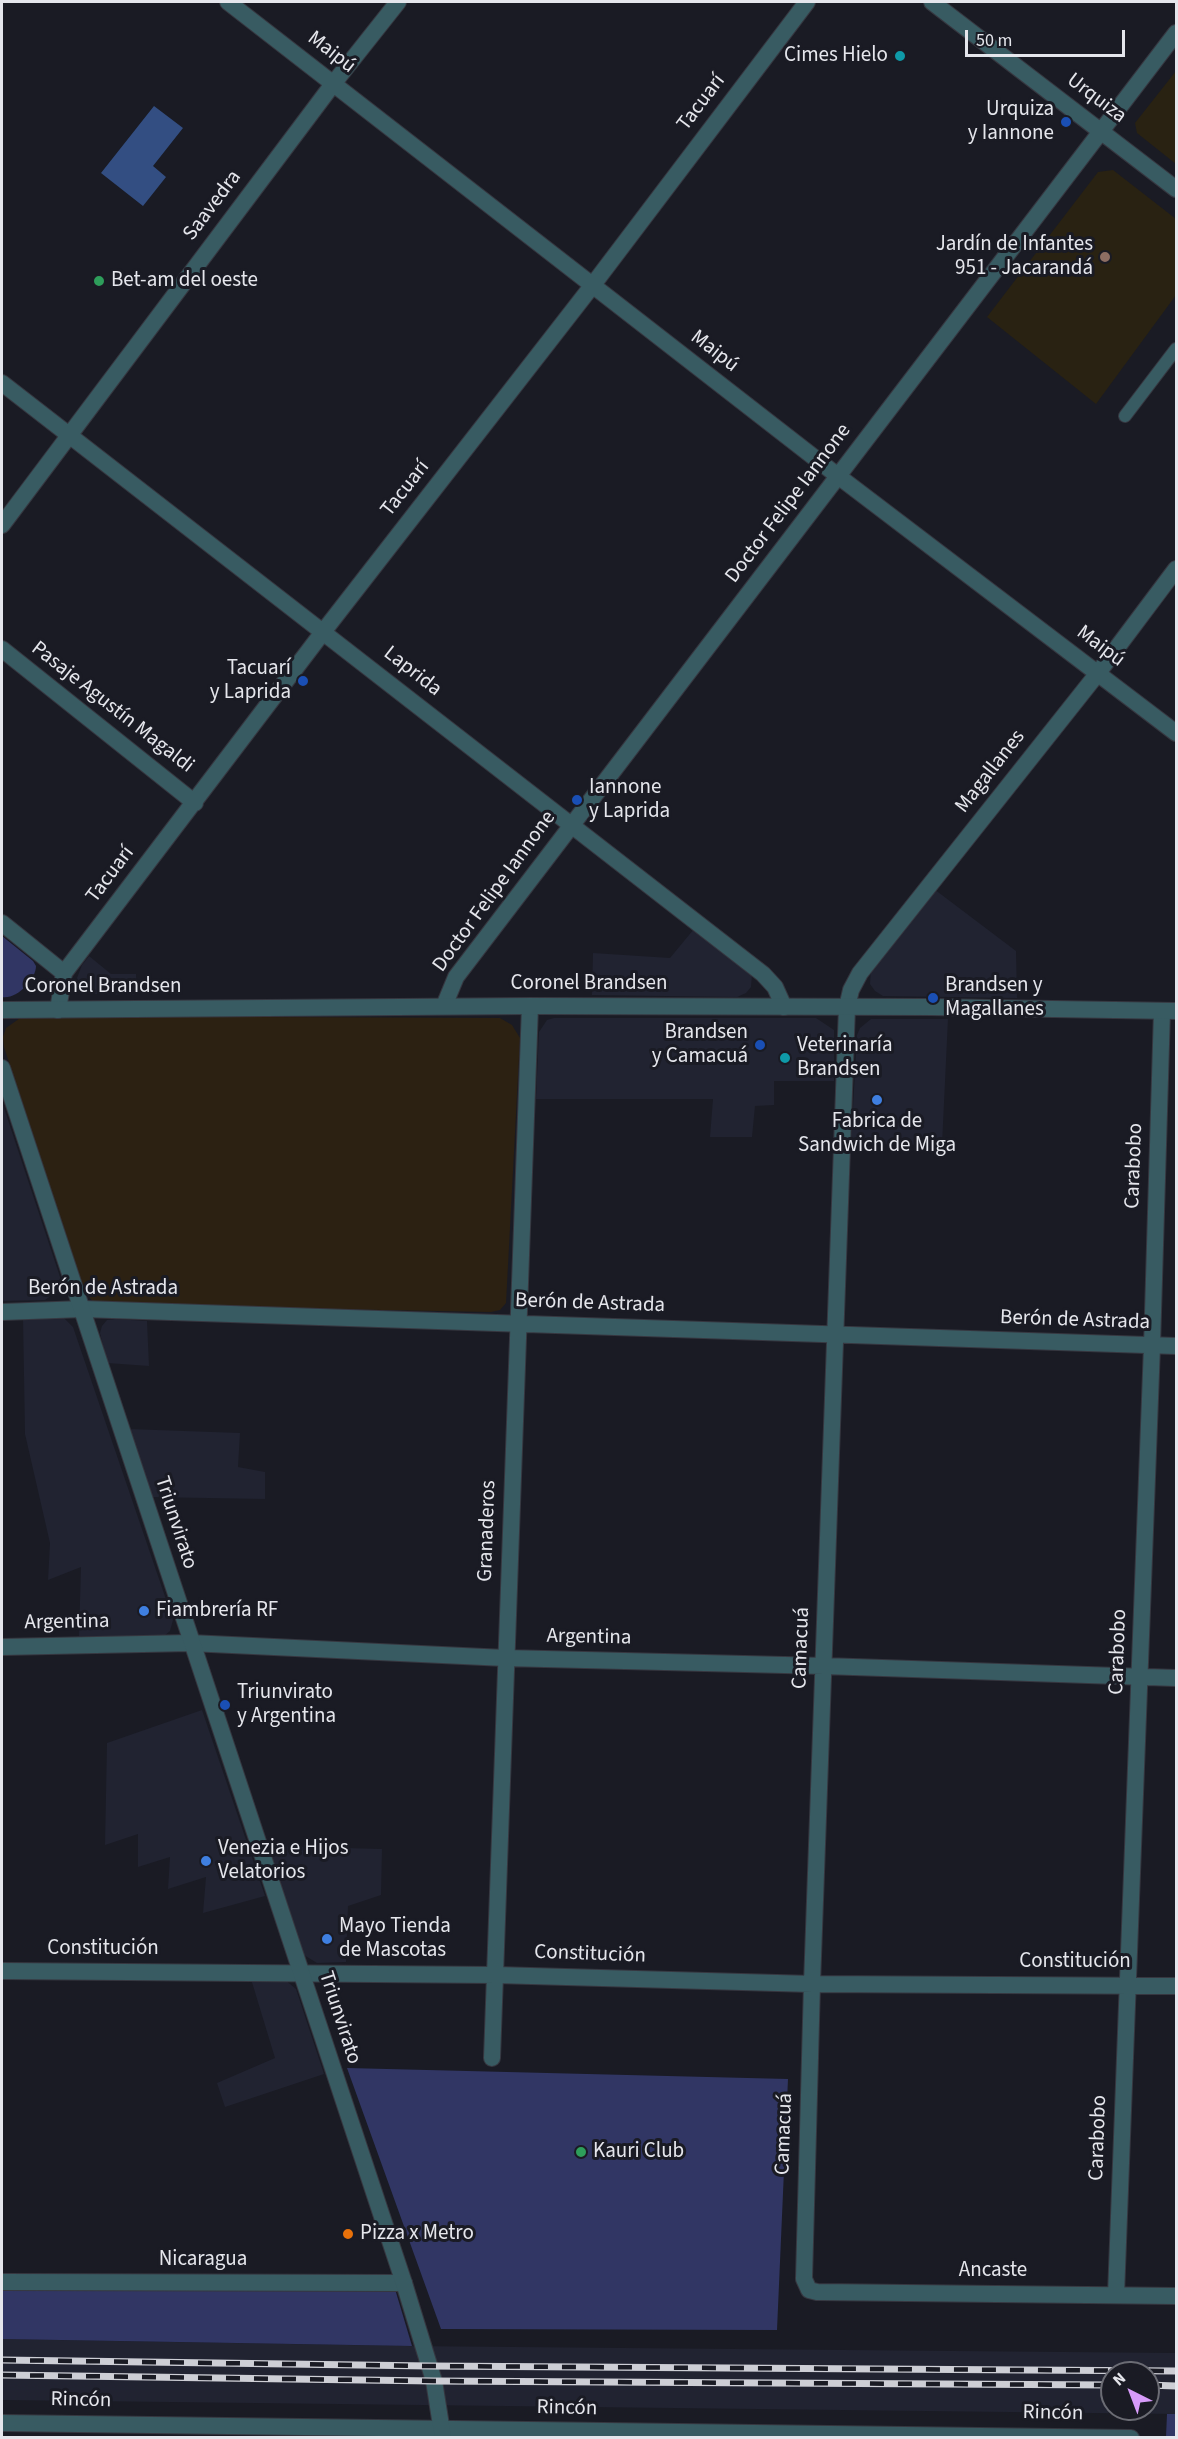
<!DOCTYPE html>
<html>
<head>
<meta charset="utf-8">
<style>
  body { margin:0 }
  #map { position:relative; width:1178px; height:2439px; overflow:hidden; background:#1a1b24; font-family:"Source Sans 3",sans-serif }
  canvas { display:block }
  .frame { position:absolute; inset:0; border:3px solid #e5e6ec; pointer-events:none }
  .north { position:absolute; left:1100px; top:2361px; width:60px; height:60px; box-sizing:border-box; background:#1a1b24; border:2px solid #6b6c74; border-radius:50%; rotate:318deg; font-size:16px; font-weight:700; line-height:24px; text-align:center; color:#e5e6ec }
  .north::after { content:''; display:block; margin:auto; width:21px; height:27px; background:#d79bf9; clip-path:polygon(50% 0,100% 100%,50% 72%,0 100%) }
  .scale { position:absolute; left:965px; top:30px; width:160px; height:27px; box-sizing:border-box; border:3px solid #e5e6ec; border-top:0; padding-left:8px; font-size:18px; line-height:21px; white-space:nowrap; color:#e5e6ec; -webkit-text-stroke:4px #1a1b24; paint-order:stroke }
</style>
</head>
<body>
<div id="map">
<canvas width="1178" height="2439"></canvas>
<div class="frame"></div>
<div class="north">N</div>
<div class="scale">50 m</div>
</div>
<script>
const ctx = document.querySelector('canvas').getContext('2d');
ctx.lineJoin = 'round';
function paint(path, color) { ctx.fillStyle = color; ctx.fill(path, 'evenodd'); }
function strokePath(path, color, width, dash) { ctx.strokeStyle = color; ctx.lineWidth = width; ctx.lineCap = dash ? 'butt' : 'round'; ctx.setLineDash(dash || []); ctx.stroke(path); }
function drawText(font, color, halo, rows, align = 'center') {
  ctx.font = font + ' "Source Sans 3",sans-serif'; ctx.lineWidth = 6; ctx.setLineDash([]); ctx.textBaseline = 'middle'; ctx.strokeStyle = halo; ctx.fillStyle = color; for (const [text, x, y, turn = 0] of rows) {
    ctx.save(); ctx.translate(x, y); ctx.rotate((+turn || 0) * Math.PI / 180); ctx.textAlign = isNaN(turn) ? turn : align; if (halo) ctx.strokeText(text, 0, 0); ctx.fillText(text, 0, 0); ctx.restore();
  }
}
const built = new Path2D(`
  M 934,889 L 1016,951 L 1017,998 L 883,996 L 875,991 L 870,984 L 871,968 Z
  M 694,929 L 752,974 L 751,987 L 746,993 L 737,997 L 592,995 L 593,953 L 670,958 Z
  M 89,956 L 111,974 L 136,974 L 137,995 L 94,994 L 82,988 L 77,978 L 82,965 Z
  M 554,1018 L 816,1018 L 834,1030 L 834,1081 L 774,1081 L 774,1105 L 755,1106 L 752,1137 L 710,1137 L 713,1099 L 536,1099 L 539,1032 L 547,1020 Z
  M 871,1019 L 948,1019 L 942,1145 L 851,1144 L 857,1035 L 860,1028 Z
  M 2,1102 L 61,1280 L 59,1290 L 45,1300 L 2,1301 Z
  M 23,1317 L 64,1318 L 73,1327 L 173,1620 L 170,1631 L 164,1636 L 157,1638 L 79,1636 L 81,1567 L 48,1580 L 50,1543 L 25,1434 Z
  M 115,1319 L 147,1321 L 149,1366 L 107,1363 L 100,1333 L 102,1326 L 107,1320 Z
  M 129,1429 L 240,1433 L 238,1467 L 265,1472 L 265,1499 L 150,1497 Z
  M 202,1710 L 265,1896 L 203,1913 L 206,1877 L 168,1889 L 170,1857 L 138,1867 L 138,1834 L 105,1845 L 107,1743 Z
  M 268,1846 L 382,1849 L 381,1895 L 348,1906 L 346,1962 L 317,1963 L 304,1955 Z
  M 251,1979 L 284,1979 L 296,1989 L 324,2074 L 225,2107 L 217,2083 L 275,2058 Z
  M 2,2339 L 406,2346 L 1176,2353 L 1176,2414 L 2,2400 ZM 1112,2373 L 1148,2373 L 1148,2409 L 1112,2409 Z`);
const industrial = new Path2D(`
  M 23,1016 L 500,1018 L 512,1025 L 520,1038 L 506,1303 L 500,1310 L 491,1312 L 107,1305 L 93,1302 L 85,1292 L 4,1047 L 3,1037 L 6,1028 Z`);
const education = new Path2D(`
  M 1176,71 L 1176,164 L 1137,133 L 1135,123 Z
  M 1113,170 L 1176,219 L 1176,295 L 1096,404 L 987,317 L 1098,172 Z`);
const green = new Path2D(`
  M 2,936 L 33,961 L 36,966 C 36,980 16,1000 2,997 Z
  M 347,2068 L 788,2079 L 777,2330 L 441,2329 Z
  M 2,2289 L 395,2289 L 412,2346 L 2,2339 Z
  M 1167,2414 L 1176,2414 L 1176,2437 L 1166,2437 Z`);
const water = new Path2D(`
  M 154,106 L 183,128 L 153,166 L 166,177 L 143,206 L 101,173 Z`);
const service = new Path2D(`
  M 1125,416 L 1176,349`);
const minor = new Path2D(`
  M 228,2 L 838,476 L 1176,733
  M 932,2 L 1176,189
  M 2,383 L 763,974 L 775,987 L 784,1007
  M 2,525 L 333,84 L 398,2
  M 1176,569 L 1098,673 L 860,973 L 851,990 L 847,1007 L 812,1984 L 804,2279 L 809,2290 L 817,2292 L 1176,2296
  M 2,649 L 195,803
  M 2,923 L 64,973
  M 444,1006 L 456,977 L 1176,33
  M 58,1010 L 64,973 L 323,632 L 592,286 L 807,2
  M 2,1312 L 83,1309 L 1176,1346
  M 2,1647 L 190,1643 L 505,1658 L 824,1666 L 1176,1678
  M 2,1971 L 496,1975 L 812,1984 L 1176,1986
  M 492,2058 L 530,1006
  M 2,2282 L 404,2283
  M 1116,2295 L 1152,1346 L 1162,1011
  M 2,2423 L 1131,2438`);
const tertiary = new Path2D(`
  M 2,1010 L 530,1006 L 930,1007 L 1176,1011
  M 2,1068 L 404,2283 L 434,2381 L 443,2438`);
const rail = new Path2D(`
  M 2,2360 L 430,2366 L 1176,2371
  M 2,2375 L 434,2381 L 1112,2385
  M 1148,2385 L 1176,2386`);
const markers = [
  [900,56,6,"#0f9aa8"],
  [1066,122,6,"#1a4fb4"],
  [1105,257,6,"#8d6e63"],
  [99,281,6,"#2e9e5b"],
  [303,681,6,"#1a4fb4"],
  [577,800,6,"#1a4fb4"],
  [933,998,6,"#1a4fb4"],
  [760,1045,6,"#1a4fb4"],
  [785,1058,6,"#0f9aa8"],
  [877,1100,6,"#3f7fe0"],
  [144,1611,6,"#3f7fe0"],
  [225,1705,6,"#1a4fb4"],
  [206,1861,6,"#3f7fe0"],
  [327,1939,6,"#3f7fe0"],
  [581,2152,6,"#2e9e5b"],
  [348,2234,6,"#e8710a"]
];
const streetNames = [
  ["Maipú",331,53,38],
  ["Urquiza",1096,99,37],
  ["Tacuarí",702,103,-53],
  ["Saavedra",213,206,-53],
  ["Maipú",714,352,38],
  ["Tacuarí",406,489,-52],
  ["Doctor Felipe Iannone",789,504,-53],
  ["Maipú",1100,647,37],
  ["Laprida",412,672,38],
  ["Pasaje Agustín Magaldi",112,708,38],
  ["Magallanes",991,772,-52],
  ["Tacuarí",111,875,-53],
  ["Doctor Felipe Iannone",495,892,-54],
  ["Coronel Brandsen",589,984],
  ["Coronel Brandsen",103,987],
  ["Carabobo",1135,1166,-88],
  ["Berón de Astrada",103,1289],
  ["Berón de Astrada",590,1304,2],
  ["Berón de Astrada",1075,1321,2],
  ["Triunvirato",175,1523,72],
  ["Granaderos",488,1531,-88],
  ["Argentina",67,1623,-1],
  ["Argentina",589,1638,1],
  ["Camacuá",802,1648,-88],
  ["Carabobo",1119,1652,-88],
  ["Constitución",103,1949],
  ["Constitución",590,1955,2],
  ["Constitución",1075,1962],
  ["Triunvirato",339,2018,72],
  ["Camacuá",785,2134,-88],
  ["Carabobo",1099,2138,-88],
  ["Nicaragua",203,2260],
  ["Ancaste",993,2271],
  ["Rincón",81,2401,1],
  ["Rincón",567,2409,1],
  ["Rincón",1053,2414,1]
];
const poiNames = [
  ["Cimes Hielo",888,56,"right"],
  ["Urquiza",1054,110,"right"],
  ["y Iannone",1054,134,"right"],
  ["Jardín de Infantes",1093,245,"right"],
  ["951 - Jacarandá",1093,269,"right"],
  ["Bet-am del oeste",111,281],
  ["Tacuarí",291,669,"right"],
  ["y Laprida",291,693,"right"],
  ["Iannone",589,788],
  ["y Laprida",589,812],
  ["Brandsen y",945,986],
  ["Magallanes",945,1010],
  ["Brandsen",748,1033,"right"],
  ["y Camacuá",748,1057,"right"],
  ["Veterinaría",797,1046],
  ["Brandsen",797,1070],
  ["Fabrica de",877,1122,"center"],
  ["Sandwich de Miga",877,1146,"center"],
  ["Fiambrería RF",156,1611],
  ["Triunvirato",237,1693],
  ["y Argentina",237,1717],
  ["Venezia e Hijos",218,1849],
  ["Velatorios",218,1873],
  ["Mayo Tienda",339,1927],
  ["de Mascotas",339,1951],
  ["Kauri Club",593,2152],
  ["Pizza x Metro",360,2234]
];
paint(built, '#212331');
paint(industrial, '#2c2112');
paint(education, '#292212');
paint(green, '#313664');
paint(water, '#334e82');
strokePath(service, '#363740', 14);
strokePath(minor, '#363740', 18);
strokePath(tertiary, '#363740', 18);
strokePath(service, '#385b62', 12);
strokePath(minor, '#385b62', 16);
strokePath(tertiary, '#385b62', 16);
strokePath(rail, '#cdced5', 7);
strokePath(rail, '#1a1b24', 4.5, [14]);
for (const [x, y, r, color] of markers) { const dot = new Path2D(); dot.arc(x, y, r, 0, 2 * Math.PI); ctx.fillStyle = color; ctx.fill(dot); strokePath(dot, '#1a1b24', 2); }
drawText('21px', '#e5e6ec', '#1a1b24', streetNames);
drawText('21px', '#e5e6ec', '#1a1b24', poiNames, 'left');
</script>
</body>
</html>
